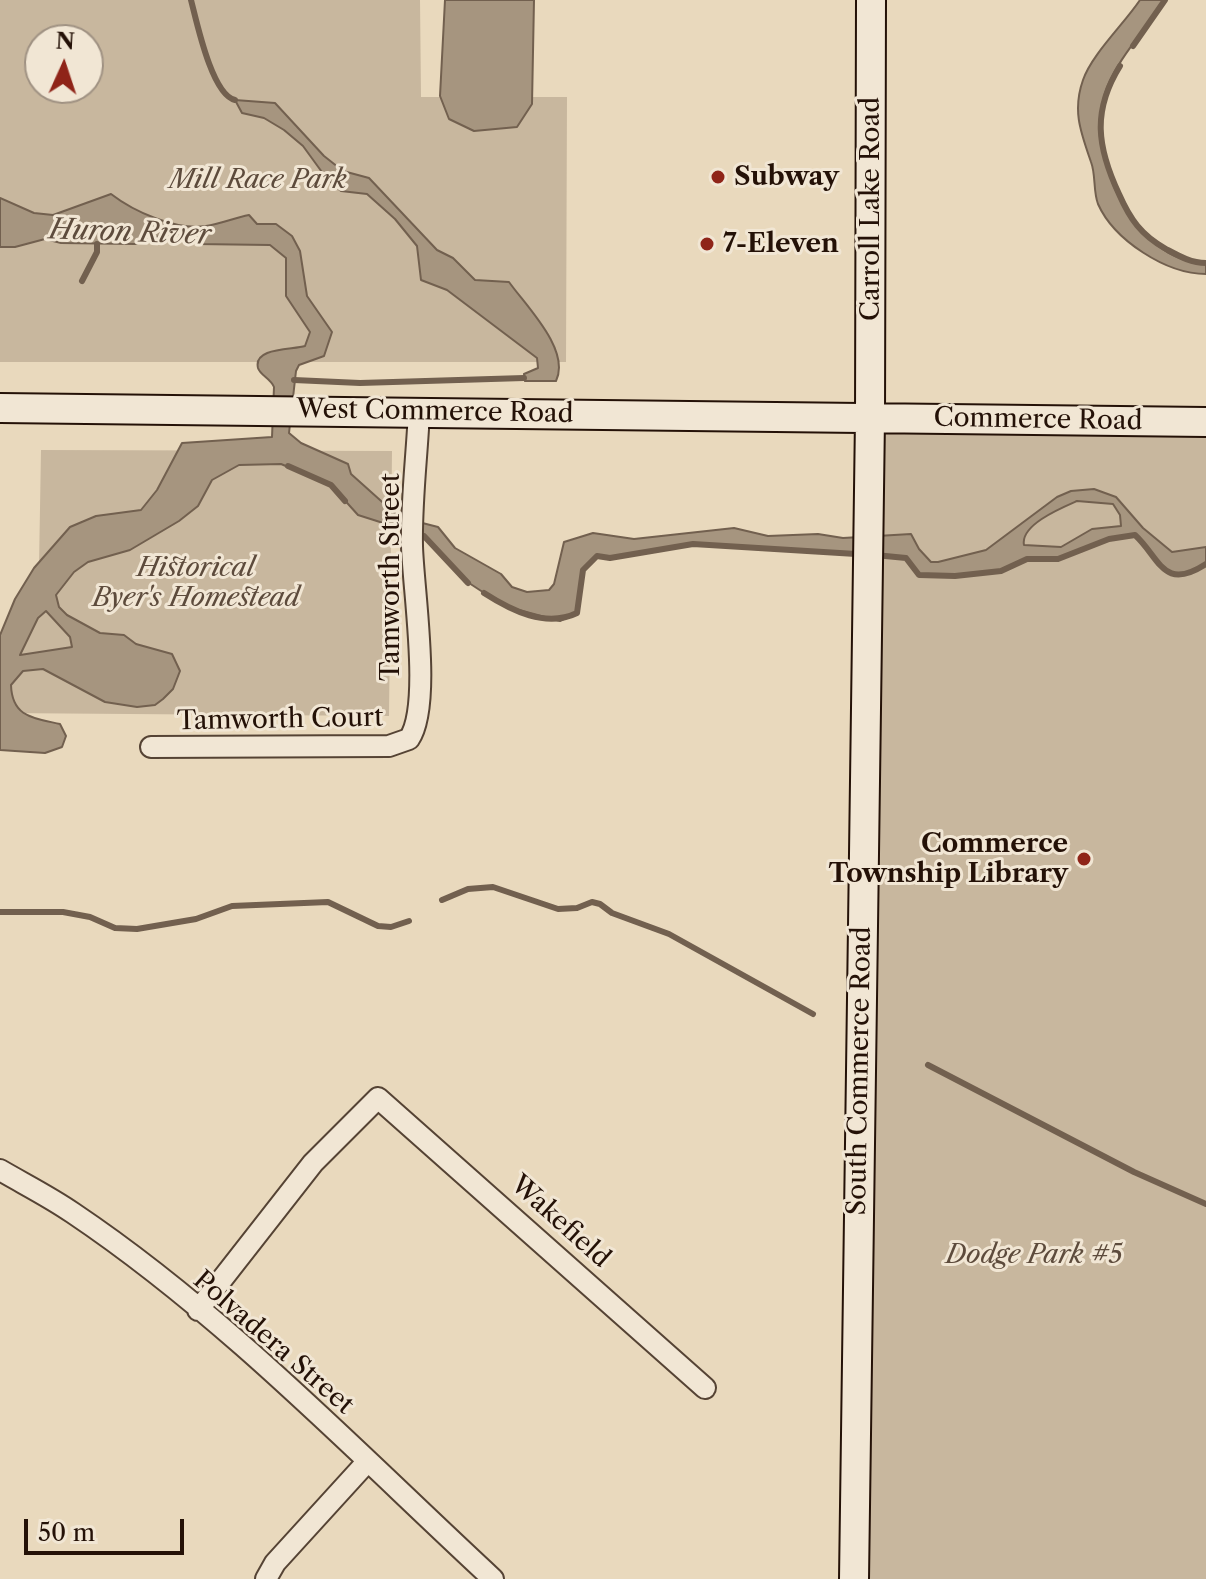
<!DOCTYPE html>
<html>
<head>
<meta charset="utf-8">
<style>
  body { margin:0 }
  #map { position:relative; width:1206px; height:1579px; overflow:hidden; background:#e9d9bd; font-family:"Libre Caslon Text",serif }
  canvas { display:block }
  .north { position:absolute; left:24px; top:24px; width:80px; height:80px; box-sizing:border-box; background:#f1e6d4; border:2px solid #9f9182; border-radius:50%; rotate:3deg; font-size:22px; font-weight:700; line-height:32px; text-align:center; color:#241107 }
  .north::after { content:''; display:block; margin:auto; width:28px; height:36px; background:#8f2418; clip-path:polygon(50% 0,100% 100%,50% 72%,0 100%) }
  .scale { position:absolute; left:24px; top:1519px; width:160px; height:36px; box-sizing:border-box; border:4px solid #241107; border-top:0; padding-left:10px; font-size:24px; line-height:28px; white-space:nowrap; color:#241107; -webkit-text-stroke:6px #f1e6d4; paint-order:stroke }
</style>
</head>
<body>
<div id="map">
<canvas width="1206" height="1579"></canvas>
<div class="north">N</div>
<div class="scale">50 m</div>
</div>
<script>
const ctx = document.querySelector('canvas').getContext('2d');
ctx.lineJoin = 'round';
function paint(path, color) { ctx.fillStyle = color; ctx.fill(path, 'evenodd'); }
function strokePath(path, color, width, dash) { ctx.strokeStyle = color; ctx.lineWidth = width; ctx.lineCap = dash ? 'butt' : 'round'; ctx.setLineDash(dash || []); ctx.stroke(path); }
function drawText(font, color, halo, rows, align = 'center') {
  ctx.font = font + ' "Libre Caslon Text",serif'; ctx.lineWidth = 6; ctx.setLineDash([]); ctx.textBaseline = 'middle'; ctx.strokeStyle = halo; ctx.fillStyle = color; for (const [text, x, y, turn = 0] of rows) {
    ctx.save(); ctx.translate(x, y); ctx.rotate((+turn || 0) * Math.PI / 180); ctx.textAlign = isNaN(turn) ? turn : align; if (halo) ctx.strokeText(text, 0, 0); ctx.fillText(text, 0, 0); ctx.restore();
  }
}
const green = new Path2D(`
  M 0,0 L 420,0 L 421,97 L 567,97 L 566,362 L 0,362 ZM 40,40 L 88,40 L 88,88 L 40,88 Z
  M 874,421 L 1206,426 L 1206,1579 L 860,1579 Z
  M 41,450 L 392,451 L 389,716 L 0,713 L 0,668 L 39,567 Z`);
const water = new Path2D(`
  M 445,0 L 534,0 L 532,104 L 517,127 L 474,131 L 449,119 L 440,96 Z
  M 1140,0 L 1165,0 C 1146,29 1116,60 1105,93 C 1086,156 1133,262 1206,263 L 1206,274 C 1166,274 1114,240 1098,204 C 1093,191 1096,175 1091,162 C 1081,133 1072,111 1083,80 C 1092,54 1124,24 1140,0 Z
  M 235,100 L 275,103 L 324,156 L 343,171 L 369,178 L 437,250 L 453,258 L 475,280 L 509,282 C 526,306 571,350 556,381 L 525,381 L 524,374 L 538,368 L 537,358 L 447,290 L 421,280 L 417,246 L 395,219 L 367,194 L 341,191 L 327,179 L 303,146 L 284,130 L 264,118 L 242,113 Z
  M 111,194 C 133,211 176,231 206,226 C 220,224 234,218 249,215 L 257,224 L 276,224 L 292,236 L 300,251 L 307,296 L 332,332 L 324,356 L 299,365 L 296,371 L 289,433 L 301,443 L 348,464 L 351,474 L 399,517 L 438,527 L 455,548 L 501,574 L 512,587 L 527,592 L 549,590 L 554,584 L 564,542 L 593,533 L 634,539 L 734,528 L 768,536 L 818,534 L 843,538 L 911,534 L 919,549 L 931,562 L 938,562 L 986,550 L 1057,497 L 1071,491 L 1094,489 L 1116,497 L 1143,528 L 1172,552 L 1206,547 L 1206,564 C 1163,592 1160,558 1135,535 L 1109,539 L 1058,559 L 1027,559 L 1001,571 L 955,576 L 919,575 L 908,560 L 901,557 L 693,544 L 610,558 L 597,556 L 583,570 L 577,613 L 560,621 L 504,606 L 469,583 L 424,536 L 358,515 L 331,485 L 281,464 L 239,465 L 212,480 L 198,506 L 179,521 L 130,550 L 88,562 L 74,572 L 56,595 L 59,607 L 67,615 L 100,633 L 124,635 L 136,644 L 172,654 L 180,671 L 173,689 L 163,699 L 155,705 L 137,707 L 105,702 L 43,669 L 23,671 L 11,685 C 12,717 33,718 60,724 L 66,736 L 62,747 L 45,753 L 0,750 L 0,635 L 15,599 L 34,568 L 70,527 L 96,516 L 141,510 L 157,490 L 182,443 L 272,437 L 274,387 C 271,379 260,375 258,368 C 253,347 293,350 305,346 L 310,332 L 286,296 L 286,258 L 270,245 L 197,244 L 181,234 L 166,234 L 135,244 L 61,243 L 45,239 L 15,247 L 0,247 L 0,198 L 34,213 L 53,215 ZM 1077,501 L 1113,504 L 1120,515 L 1121,526 L 1092,529 L 1061,547 L 1024,545 C 1020,525 1061,508 1077,501 ZM 46,611 L 70,637 L 72,647 L 20,655 L 38,618 Z`);
const stream = new Path2D(`
  M 191,0 C 197,23 212,95 235,100
  M 1133,46 L 1165,0
  M 1120,66 C 1092,111 1097,147 1119,194 C 1130,219 1141,235 1166,249 C 1179,256 1191,263 1206,263
  M 82,281 L 97,252 L 97,244
  M 294,380 L 360,383 L 524,378
  M 288,466 L 331,485 L 345,501
  M 416,533 L 424,536 L 468,583
  M 875,555 L 906,558 L 919,575 L 955,576 L 1001,571 L 1027,559 L 1058,559 L 1109,539 L 1135,535 C 1160,558 1163,592 1206,564
  M 484,593 C 512,611 546,628 577,613 L 583,570 L 597,556 L 610,558 L 693,544 L 856,554
  M 442,900 L 468,889 L 493,887 L 558,909 L 577,908 L 592,902 L 600,904 L 612,913 L 669,934 L 813,1014
  M 0,912 L 63,912 L 90,917 L 115,928 L 137,929 L 196,919 L 232,906 L 328,902 L 378,926 L 391,927 L 409,921
  M 928,1065 L 1134,1172 L 1206,1204`);
const street = new Path2D(`
  M 151,747 L 389,746 L 409,739 C 432,706 413,589 412,546 C 411,502 417,456 419,411
  M 0,1170 C 24,1184 50,1197 73,1213 C 225,1315 359,1455 493,1579
  M 198,1310 L 313,1163 L 378,1098 L 705,1388
  M 266,1579 L 275,1563 L 367,1462`);
const secondary = new Path2D(`
  M 0,408 L 1206,422
  M 854,1579 L 870,418 L 871,0`);
const markers = [
  [718,177,8,"#8f2418"],
  [707,244,8,"#8f2418"],
  [1084,859,8,"#8f2418"]
];
const poiNames = [
  ["Subway",734,177],
  ["7-Eleven",723,244],
  ["Commerce",1068,844,"right"],
  ["Township Library",1068,874,"right"]
];
const parkNames = [
  ["Mill Race Park",258,180],
  ["Historical",196,568],
  ["Byer's Homestead",196,598],
  ["Dodge Park #5",1034,1255]
];
const streetNames = [
  ["Carroll Lake Road",871,209,-90],
  ["West Commerce Road",435,412,1],
  ["Commerce Road",1038,420,1],
  ["Tamworth Street",391,577,-90],
  ["Tamworth Court",280,720,-1],
  ["South Commerce Road",860,1071,-89],
  ["Wakefield",560,1222,42],
  ["Polvadera Street",273,1343,41]
];
const waterNames = [
  ["Huron River",130,233,2]
];
paint(green, '#c8b79e');
paint(water, '#a6957f');
strokePath(water, '#72604f', 2);
strokePath(stream, '#72604f', 6);
strokePath(street, '#554334', 24);
strokePath(secondary, '#241107', 32);
strokePath(street, '#f1e6d4', 20);
strokePath(secondary, '#f1e6d4', 28);
for (const [x, y, r, color] of markers) { const dot = new Path2D(); dot.arc(x, y, r, 0, 2 * Math.PI); ctx.fillStyle = color; ctx.fill(dot); strokePath(dot, '#f1e6d4', 3); }
drawText('bold 26px', '#241107', '#f1e6d4', poiNames, 'left');
drawText('italic 26px', '#5d4b3c', '#f1e6d4', parkNames);
drawText('26px', '#241107', '#f1e6d4', streetNames);
drawText('italic 28px', '#5e4c3d', '#f1e6d4', waterNames);
</script>
</body>
</html>
